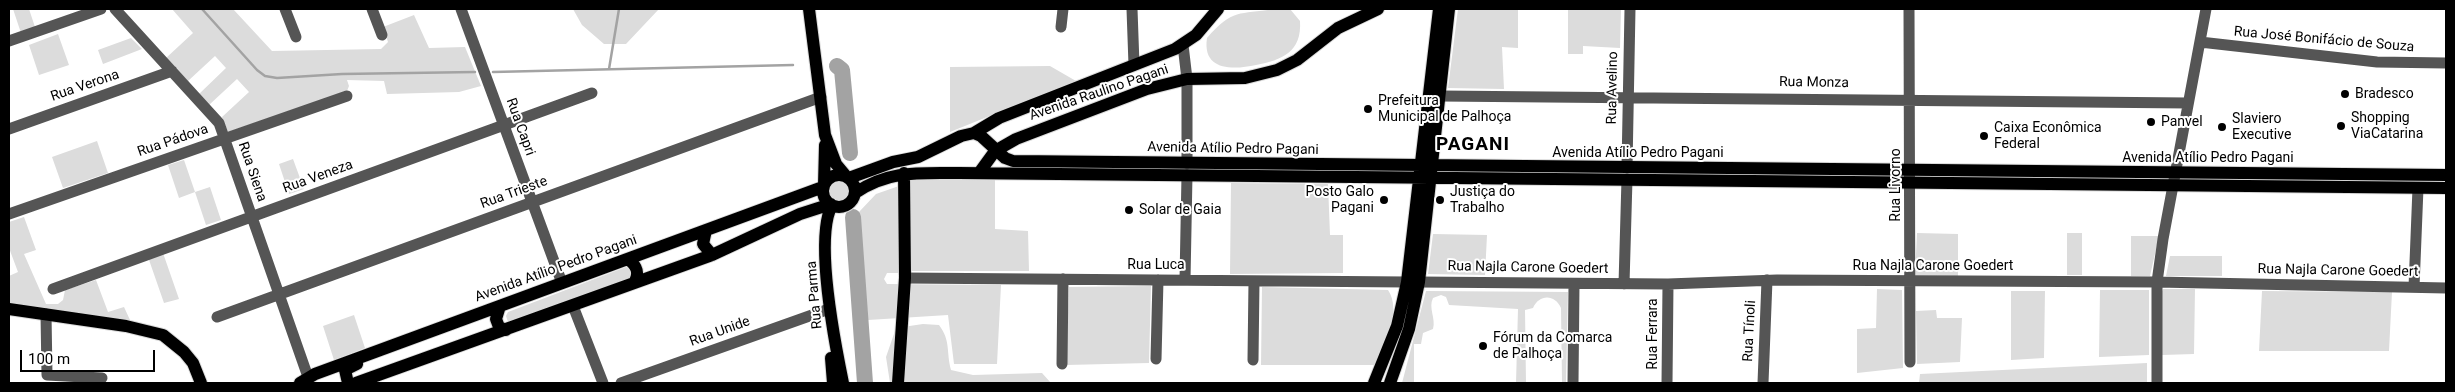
<!DOCTYPE html>
<html>
<head>
<meta charset="utf-8">
<style>
  body { margin:0 }
  #map { position:relative; width:2455px; height:392px; overflow:hidden; background:#fff; font-family:Roboto,sans-serif }
  canvas { display:block }
  .frame { position:absolute; inset:0; border:10px solid #000; pointer-events:none }
  .scale { position:absolute; left:20px; top:350px; width:135px; height:22px; box-sizing:border-box; border:2px solid #000; border-top:0; padding-left:6px; font-size:15px; line-height:18px; white-space:nowrap; color:#000; -webkit-text-stroke:4px #fff; paint-order:stroke }
</style>
</head>
<body>
<div id="map">
<canvas width="2455" height="392"></canvas>
<div class="frame"></div>
<div class="scale">100 m</div>
</div>
<script>
const ctx = document.querySelector('canvas').getContext('2d');
ctx.lineJoin = 'round';
function paint(path, color) { ctx.fillStyle = color; ctx.fill(path, 'evenodd'); }
function strokePath(path, color, width, dash) { ctx.strokeStyle = color; ctx.lineWidth = width; ctx.lineCap = dash ? 'butt' : 'round'; ctx.setLineDash(dash || []); ctx.stroke(path); }
function drawText(font, color, halo, rows, align = 'center') {
  ctx.font = font + ' Roboto,sans-serif'; ctx.lineWidth = 4; ctx.setLineDash([]); ctx.textBaseline = 'middle'; ctx.strokeStyle = halo; ctx.fillStyle = color; for (const [text, x, y, turn = 0] of rows) {
    ctx.save(); ctx.translate(x, y); ctx.rotate((+turn || 0) * Math.PI / 180); ctx.textAlign = isNaN(turn) ? turn : align; if (halo) ctx.strokeText(text, 0, 0); ctx.fillText(text, 0, 0); ctx.restore();
  }
}
const green = new Path2D(`
  M 13,9 L 29,9 L 35,27 L 21,33 Z
  M 172,9 L 233,9 L 272,51 L 381,49 L 388,42 L 383,27 L 414,15 L 429,48 L 465,47 L 481,86 L 459,92 L 387,94 L 384,81 L 347,80 L 349,86 L 347,91 L 228,132 L 222,117 L 249,92 L 237,79 L 209,105 L 199,94 L 226,68 L 215,56 L 188,81 L 166,58 L 193,33 Z
  M 573,9 L 659,9 L 626,44 L 604,44 L 582,25 Z
  M 1274,9 L 1290,9 L 1300,21 C 1302,52 1282,60 1256,65 C 1233,70 1202,71 1207,38 C 1233,8 1239,15 1274,9 Z
  M 1458,9 L 1518,9 L 1518,48 L 1502,47 L 1504,89 L 1448,88 Z
  M 1568,9 L 1621,9 L 1620,48 L 1583,46 L 1583,54 L 1568,54 Z
  M 58,34 L 69,65 L 39,75 L 29,45 Z
  M 131,38 L 142,49 L 103,64 L 98,50 Z
  M 1050,66 L 1076,81 L 950,132 L 950,67 Z
  M 97,141 L 108,173 L 63,188 L 52,157 Z
  M 293,159 L 304,189 L 289,194 L 279,164 Z
  M 184,160 L 195,192 L 210,187 L 221,220 L 206,225 L 195,192 L 179,198 L 168,165 Z
  M 911,178 L 995,179 L 995,229 L 1028,231 L 1029,271 L 909,271 Z
  M829 191a11 11 0 1 1 22 0a11 11 0 1 1-22 0Z
  M 1231,183 L 1328,184 L 1330,235 L 1343,235 L 1343,273 L 1230,274 Z
  M 899,186 L 898,273 L 887,273 L 884,279 L 887,284 L 1001,285 L 997,364 L 954,364 L 948,315 L 868,320 L 859,212 L 876,194 Z
  M 24,217 L 36,250 L 24,254 L 46,304 L 58,304 L 63,300 L 65,290 L 96,280 L 108,312 L 124,307 L 130,320 L 118,324 L 9,308 L 9,276 L 18,272 L 9,248 L 9,222 Z
  M 1917,233 L 1958,234 L 1958,276 L 1915,275 Z
  M 2067,233 L 2082,233 L 2082,275 L 2067,275 Z
  M 1433,234 L 1487,235 L 1485,275 L 1428,274 Z
  M 2131,236 L 2159,236 L 2150,276 L 2131,276 Z
  M 163,253 L 179,299 L 164,303 L 148,257 Z
  M 2170,256 L 2222,256 L 2222,276 L 2166,276 Z
  M 626,267 L 632,270 L 630,278 L 508,322 L 506,316 L 508,312 Z
  M 1151,286 L 1149,363 L 1066,365 L 1069,287 Z
  M 1262,287 L 1388,290 C 1402,311 1385,343 1378,365 L 1261,365 Z
  M 1877,289 L 1902,290 L 1903,368 L 1857,373 L 1857,329 L 1876,328 Z
  M 2163,289 L 2195,289 L 2194,354 L 2162,355 L 2161,294 Z
  M 2100,290 L 2149,290 L 2149,355 L 2099,357 Z
  M 1426,291 L 1568,292 L 1566,383 L 1562,383 L 1561,308 C 1555,294 1539,294 1533,308 L 1525,310 L 1526,383 L 1516,383 L 1518,309 L 1449,305 L 1446,297 L 1441,295 L 1433,298 C 1428,308 1436,318 1433,329 L 1423,333 L 1421,344 L 1414,344 L 1414,383 L 1402,383 Z
  M 2011,291 L 2045,291 L 2044,358 L 2011,360 Z
  M 2262,291 L 2392,292 L 2389,351 L 2259,351 Z
  M 1936,310 L 1937,318 L 1962,318 L 1960,362 L 1917,364 L 1916,311 Z
  M 354,315 L 365,348 L 334,360 L 323,326 Z
  M 923,324 L 939,325 C 951,341 946,351 951,370 L 973,375 L 1042,373 L 1051,383 L 890,383 L 886,357 L 896,328 Z
  M 2147,363 L 2147,383 L 1919,383 L 1920,374 Z`);
const stream = new Path2D(`
  M 202,9 L 257,70 L 265,76 L 277,78 L 342,74 L 475,72
  M 609,69 L 619,9
  M 493,72 L 793,65`);
const river = new Path2D(`
  M 837,66 L 842,70 L 850,153
  M 853,217 L 865,383`);
const minor = new Path2D(`
  M 115,9 L 219,123 L 308,377
  M 285,9 L 296,37
  M 372,9 L 382,35
  M 461,9 L 562,283
  M 1132,9 L 1134,65
  M 1909,9 L 1910,362
  M 1061,27 L 1063,9
  M 9,41 L 101,9
  M 2200,42 L 2377,62 L 2446,63
  M 1183,45 L 1187,79 L 1187,163
  M 1440,96 L 2188,103
  M 9,129 L 172,71
  M 1627,167 L 1630,9
  M 9,214 L 347,96
  M 905,278 L 1407,282
  M 1185,280 L 1187,175
  M 1419,282 L 1668,284 L 1777,280 L 2157,282 L 2446,288
  M 1624,284 L 1627,179
  M 2414,287 L 2418,188
  M 53,289 L 592,93
  M 573,306 L 603,383
  M 46,314 L 47,375 L 102,378
  M 217,317 L 821,97
  M 1156,359 L 1158,280
  M 1253,360 L 1254,281
  M 1062,364 L 1063,279
  M 621,383 L 829,309
  M 1573,383 L 1574,284
  M 1667,383 L 1668,284
  M 1763,383 L 1767,280
  M 2157,383 L 2157,282 L 2163,239 L 2206,9`);
const major = new Path2D(`
  M 809,9 L 825,135 L 836,164 L 846,176
  M 974,133 L 999,118 L 1175,49 L 1196,35 L 1218,9
  M 979,173 L 995,151 L 1016,139 L 1147,89 L 1187,79 L 1245,78 L 1277,70 L 1297,60 L 1338,28 L 1378,9
  M823 191a16 16 0 1 1 32 0a16 16 0 1 1-32 0Z
  M 849,178 L 893,162 L 918,157 L 961,136 L 974,133 L 981,136 L 1005,158 L 1013,161 L 2446,175
  M 824,185 L 825,145
  M 855,193 C 889,170 919,173 959,173 L 2446,188
  M 832,205 C 814,239 835,344 843,383
  M 706,230 L 703,244 L 712,255
  M 628,259 C 637,266 640,273 634,283
  M 500,306 L 496,319 L 499,327 L 506,330
  M 9,309 L 126,326 L 163,335 L 184,352 L 193,363 L 201,383
  M 831,358 L 833,383
  M 300,383 L 315,374 L 823,187
  M 348,383 L 345,370 L 357,364
  M 356,383 L 712,255 L 800,214 L 831,204
  M 898,383 L 905,278 L 904,173
  M 1374,383 L 1397,326 L 1407,282 L 1439,9
  M 1390,383 L 1409,329 L 1419,282 L 1449,9`);
const markers = [
  [2345,94,5,"#000"],
  [1368,109,5,"#000"],
  [2151,122,5,"#000"],
  [2341,126,5,"#000"],
  [2222,127,5,"#000"],
  [1984,136,5,"#000"],
  [1384,200,5,"#000"],
  [1440,200,5,"#000"],
  [1129,210,5,"#000"],
  [1483,346,5,"#000"]
];
const streetNames = [
  ["Rua José Bonifácio de Souza",2324,40,5],
  ["Rua Monza",1814,83,1],
  ["Rua Verona",85,86,-19],
  ["Rua Avelino",1613,88,-89],
  ["Avenida Raulino Pagani",1099,93,-19],
  ["Rua Capri",520,127,70],
  ["Rua Pádova",173,141,-19],
  ["Avenida Atílio Pedro Pagani",1233,149,1],
  ["Avenida Atílio Pedro Pagani",1638,153],
  ["Avenida Atílio Pedro Pagani",2208,158],
  ["Rua Siena",252,172,71],
  ["Rua Veneza",318,177,-20],
  ["Rua Livorno",1896,185,-90],
  ["Rua Trieste",514,193,-20],
  ["Rua Luca",1156,265],
  ["Rua Najla Carone Goedert",1933,266],
  ["Rua Najla Carone Goedert",1528,268,1],
  ["Avenida Atílio Pedro Pagani",556,269,-20],
  ["Rua Najla Carone Goedert",2338,271,1],
  ["Rua Parma",815,295,-95],
  ["Rua Tínoli",1750,331,-87],
  ["Rua Unide",720,332,-20],
  ["Rua Ferrara",1653,334,-90]
];
const poiNames = [
  ["Bradesco",2355,94],
  ["Prefeitura",1378,101],
  ["Municipal de Palhoça",1378,117],
  ["Shopping",2351,118],
  ["ViaCatarina",2351,134],
  ["Slaviero",2232,119],
  ["Executive",2232,135],
  ["Panvel",2161,122],
  ["Caixa Econômica",1994,128],
  ["Federal",1994,144],
  ["Posto Galo",1374,192,"right"],
  ["Pagani",1374,208,"right"],
  ["Justiça do",1450,192],
  ["Trabalho",1450,208],
  ["Solar de Gaia",1139,210],
  ["Fórum da Comarca",1493,338],
  ["de Palhoça",1493,354]
];
const districtNames = [
  ["PAGANI",1473,145]
];
paint(green, '#dcdcdc');
strokePath(stream, '#a3a3a3', 2.5);
strokePath(river, '#a3a3a3', 16);
strokePath(major, '#dbdbdb', 14);
strokePath(minor, '#555', 11);
strokePath(major, '#000', 12);
for (const [x, y, r, color] of markers) { const dot = new Path2D(); dot.arc(x, y, r, 0, 2 * Math.PI); ctx.fillStyle = color; ctx.fill(dot); strokePath(dot, '#fff', 2); }
drawText('14px', '#000', '#fff', streetNames);
drawText('14px', '#000', '#fff', poiNames, 'left');
ctx.letterSpacing = '1px';
drawText('bold 19px', '#000', '#fff', districtNames);
ctx.letterSpacing = '0px';
</script>
</body>
</html>
